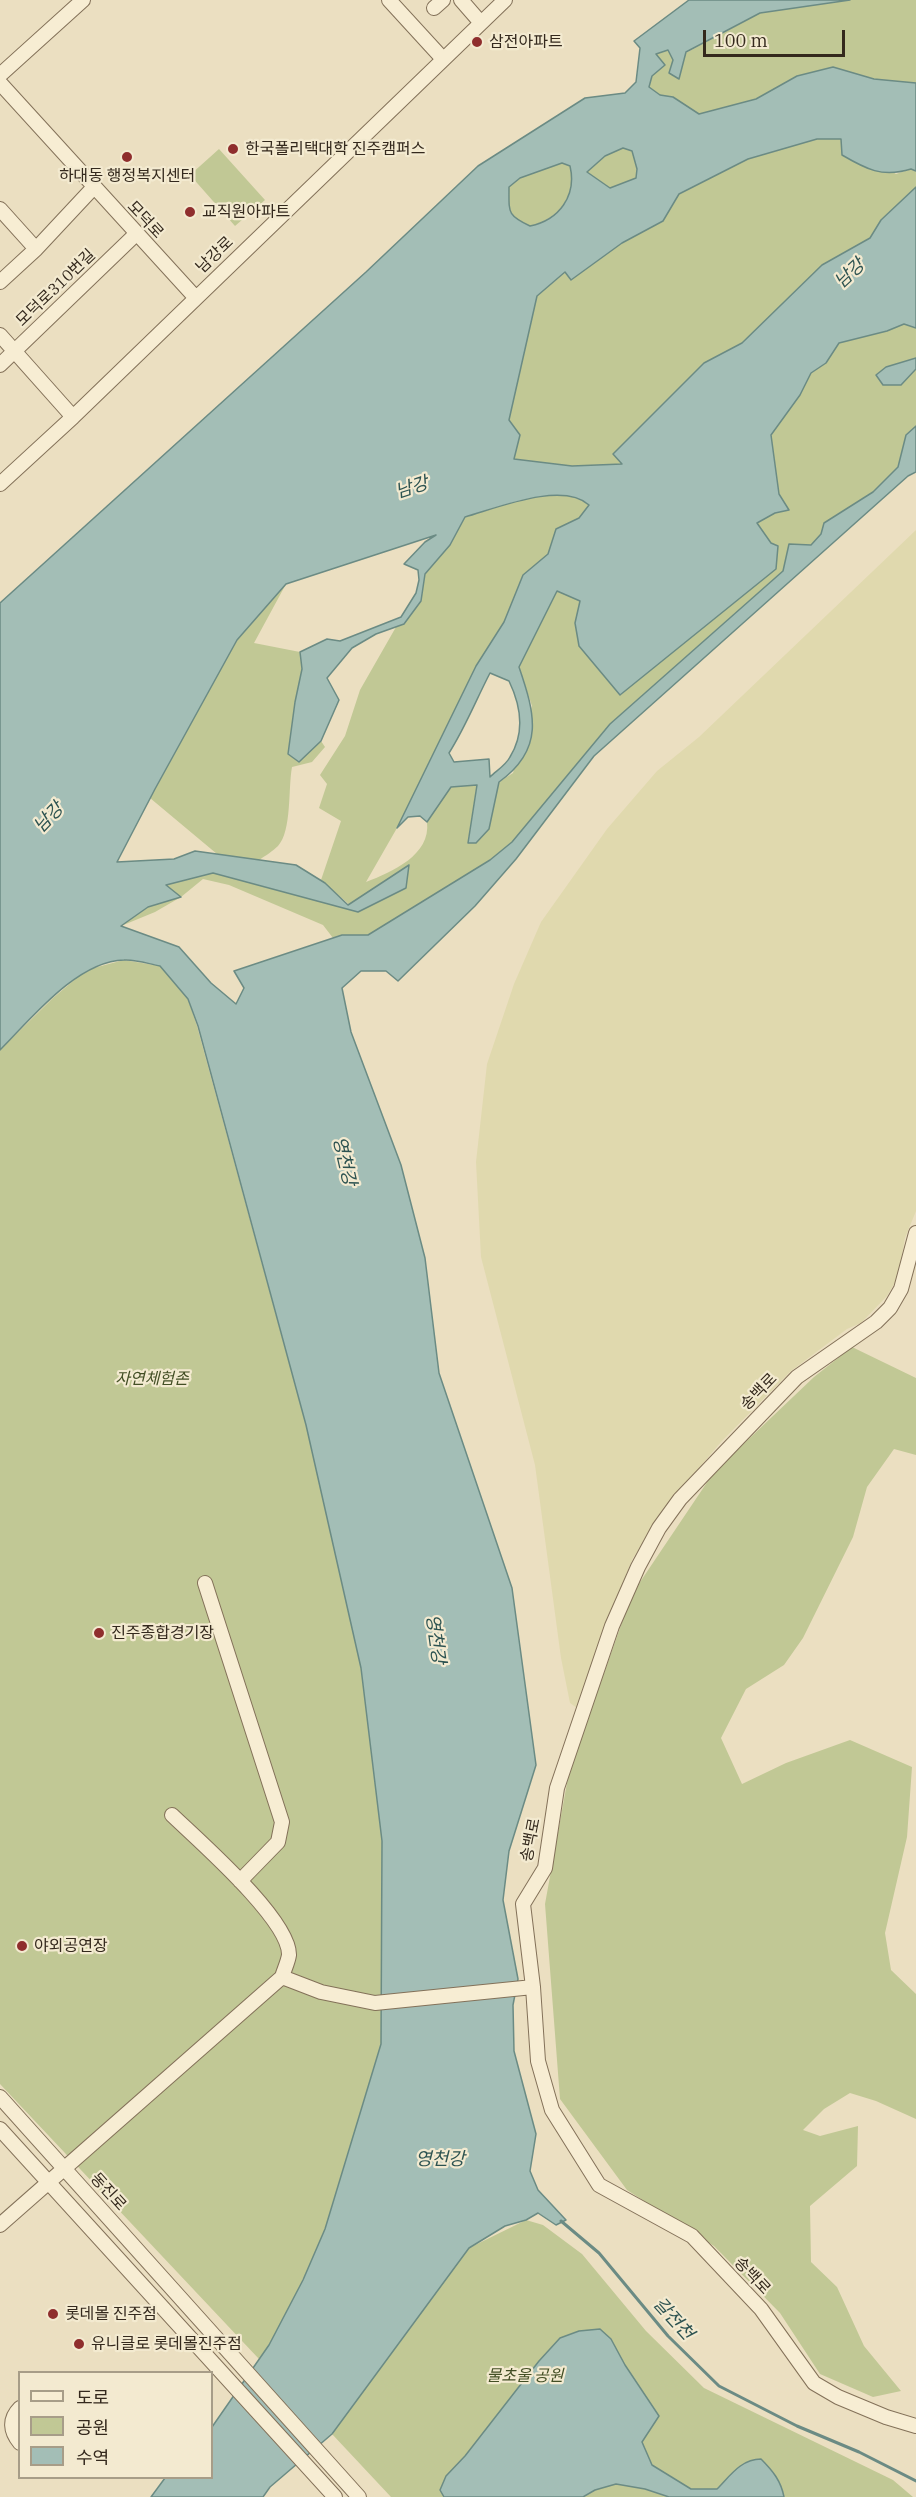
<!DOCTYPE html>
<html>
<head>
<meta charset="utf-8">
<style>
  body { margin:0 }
  #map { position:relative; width:916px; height:2497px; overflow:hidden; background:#ebdfc1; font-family:"IBM Plex Serif","Noto Sans KR",serif }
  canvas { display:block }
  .legend { position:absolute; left:18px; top:2371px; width:195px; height:108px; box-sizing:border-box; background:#f3ead0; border:2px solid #a79d88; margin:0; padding:8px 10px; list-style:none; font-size:18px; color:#34291d }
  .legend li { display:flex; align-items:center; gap:12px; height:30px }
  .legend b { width:30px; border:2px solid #a79d88 }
  .scale { position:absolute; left:703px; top:30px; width:142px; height:27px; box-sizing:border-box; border:3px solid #34291d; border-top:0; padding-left:8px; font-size:18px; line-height:21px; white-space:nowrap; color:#34291d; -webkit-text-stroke:4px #f3ead0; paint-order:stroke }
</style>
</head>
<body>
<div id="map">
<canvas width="916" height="2497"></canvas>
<ul class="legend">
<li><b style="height:8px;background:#f7edd3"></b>도로</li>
<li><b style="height:16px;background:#c1c895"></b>공원</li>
<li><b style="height:16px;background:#a3beb6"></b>수역</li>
</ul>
<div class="scale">100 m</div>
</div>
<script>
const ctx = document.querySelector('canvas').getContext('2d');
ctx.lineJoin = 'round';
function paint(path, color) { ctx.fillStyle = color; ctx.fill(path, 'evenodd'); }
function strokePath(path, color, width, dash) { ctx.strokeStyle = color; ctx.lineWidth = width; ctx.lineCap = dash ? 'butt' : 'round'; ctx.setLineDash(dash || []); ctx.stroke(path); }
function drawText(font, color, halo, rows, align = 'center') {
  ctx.font = font + ' "IBM Plex Serif","Noto Sans KR",serif'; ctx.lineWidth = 4.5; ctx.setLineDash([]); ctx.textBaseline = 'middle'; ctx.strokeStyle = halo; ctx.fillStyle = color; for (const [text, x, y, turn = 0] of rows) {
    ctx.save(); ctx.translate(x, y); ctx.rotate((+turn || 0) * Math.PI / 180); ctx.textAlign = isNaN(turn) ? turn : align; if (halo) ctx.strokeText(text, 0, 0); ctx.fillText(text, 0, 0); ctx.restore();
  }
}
const farmland = new Path2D(`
  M 916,530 L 916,1211 L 905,1238 L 898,1277 L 887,1296 L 861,1323 L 847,1329 L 791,1371 L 721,1442 L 682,1488 L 633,1558 L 611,1612 L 577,1708 L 570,1703 L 561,1658 L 535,1465 L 481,1257 L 476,1162 L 487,1064 L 514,984 L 541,922 L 607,829 L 657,771 L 699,737 Z`);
const green = new Path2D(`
  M 850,0 L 916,0 L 916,83 L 874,79 L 833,67 L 797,76 L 756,99 L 699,114 L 673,97 L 660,96 L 649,87 L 656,54 L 668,49 L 673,60 L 760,13 Z
  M 817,139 L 841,139 L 896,174 L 911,169 L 916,171 L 916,187 L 881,220 L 870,238 L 822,265 L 742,343 L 704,363 L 613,454 L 623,464 L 572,466 L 514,459 L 509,420 L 537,296 L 566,272 L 570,280 L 622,243 L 663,221 L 679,194 L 748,159 Z
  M 623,148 L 632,151 L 637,169 L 637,178 L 610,188 L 587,172 L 605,156 Z
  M 219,149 L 265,200 L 235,226 L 190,175 Z
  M 562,163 L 570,166 C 577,195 559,219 530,226 C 507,215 509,213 509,187 L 520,178 Z
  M 904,324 L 916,328 L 916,358 L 886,367 L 901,385 L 916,369 L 916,426 L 906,435 L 898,467 L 873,492 L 824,523 L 821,534 L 811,545 L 789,544 L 783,571 L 610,724 L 512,842 L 490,860 L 368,935 L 342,935 L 333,938 L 323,925 L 229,885 L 203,879 L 181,897 L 155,912 L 121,926 L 148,907 L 180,897 L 165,885 L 213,873 L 358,912 L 321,880 L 341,821 L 319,808 L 327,784 L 320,775 L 345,736 L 360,690 L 396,627 L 404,624 L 421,601 L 425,574 L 450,545 L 465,517 C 497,508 562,481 589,505 L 579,518 L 556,529 L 548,554 L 523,575 L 504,622 L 476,666 L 397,828 L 366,882 C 392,872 431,855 427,822 L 451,787 L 477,784 L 468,842 L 493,804 L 499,782 L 513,773 L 532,706 L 519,667 L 557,591 L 581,601 L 575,623 L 579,646 L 621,695 L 771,543 L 757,523 L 775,513 L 789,510 L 779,494 L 771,435 L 800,395 L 811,373 L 826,363 L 839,343 L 887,331 Z
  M 286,584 L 254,643 L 300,652 L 302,669 L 295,702 L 288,754 L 339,700 L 321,741 L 325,747 L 312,762 L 292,767 C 288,788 292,831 278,846 C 273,851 265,856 259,860 L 217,854 L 150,798 L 237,640 Z
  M 124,960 L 160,966 L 188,999 L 197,1026 L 306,1425 L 361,1668 L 382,1841 L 381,2044 L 325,2229 L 303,2280 L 269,2345 L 259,2359 L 0,2084 L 0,1050 L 53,998 L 86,970 Z
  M 852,1347 L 916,1378 L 916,1455 L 894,1449 L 867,1487 L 853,1537 L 803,1638 L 784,1665 L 746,1689 L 721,1738 L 742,1784 L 786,1763 L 850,1740 L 912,1767 L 907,1837 L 885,1933 L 891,1970 L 916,1994 L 916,2119 L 876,2101 L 850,2093 L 824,2109 L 803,2130 L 820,2136 L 858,2126 L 857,2166 L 810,2206 L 811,2262 L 837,2287 L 864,2346 L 901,2391 L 873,2397 L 820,2374 L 780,2313 L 714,2246 L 627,2190 L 560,2099 L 545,1904 L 569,1772 L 632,1594 L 714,1472 L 814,1377 Z
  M 526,2220 L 543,2225 L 582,2254 L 646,2331 L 704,2388 L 893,2480 L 913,2497 L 391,2497 L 332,2434 L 469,2248 Z`);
const water = new Path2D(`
  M 689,0 L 850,0 L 760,13 L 686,52 L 679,79 L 669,73 L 673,60 L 668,50 L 656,54 L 665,65 L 652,76 L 649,87 L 660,95 L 673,97 L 699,114 L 756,99 L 797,76 L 833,67 L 874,79 L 916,83 L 916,171 L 911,169 C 882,178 866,169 842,155 L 841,139 L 817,139 L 748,159 L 679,194 L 663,221 L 622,243 L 571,280 L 565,272 L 537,296 L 509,420 L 520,435 L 514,459 L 572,466 L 622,464 L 613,454 L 704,363 L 742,343 L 822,265 L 870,238 L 881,220 L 916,187 L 916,328 L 904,324 L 887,331 L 839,343 L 826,363 L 811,373 L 800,395 L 771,435 L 779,494 L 789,510 L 775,513 L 757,523 L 771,543 L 778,546 L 776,569 L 620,695 L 579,646 L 575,623 L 580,601 L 557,591 L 519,667 C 535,714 545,749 499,782 L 489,829 L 476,843 L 468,843 L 477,785 L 451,787 L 427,822 L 420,816 L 408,817 L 397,828 L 476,666 L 504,622 L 523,575 L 548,554 L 556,529 L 579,518 L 589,505 C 562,481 497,508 465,517 L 450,545 L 425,574 L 421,601 L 404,624 L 376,634 L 352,648 L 327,678 L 339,700 L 321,741 L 299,762 L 288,754 L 295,702 L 302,669 L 300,652 L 327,639 L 340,641 L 401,617 L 416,593 L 419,580 L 418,570 L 404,564 L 425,542 L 436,535 L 286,584 L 237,640 L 155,789 L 117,862 L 174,859 L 195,851 L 296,865 L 325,883 L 348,905 L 409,865 L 406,888 L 358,912 L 213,873 L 166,885 L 181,897 L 148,907 L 121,926 L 179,947 L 211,983 L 236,1004 L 244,988 L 234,971 L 342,935 L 368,935 L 490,860 L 512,842 L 610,724 L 783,571 L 789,544 L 811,545 L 821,534 L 824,523 L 873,492 L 898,467 L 906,435 L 916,426 L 916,472 L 908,476 L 594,756 L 516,859 L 475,906 L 398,981 L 386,971 L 361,971 L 342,988 L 351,1032 L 401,1165 L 425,1258 L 439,1373 L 512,1588 L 536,1765 L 509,1851 L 503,1900 L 518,1979 L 513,2005 L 514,2051 L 536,2134 L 530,2171 L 538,2190 L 566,2220 L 556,2225 L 538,2213 L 526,2220 L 505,2226 L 469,2248 L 332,2434 L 270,2487 L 263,2497 L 151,2497 L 165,2478 L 212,2478 L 212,2427 L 269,2345 L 303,2280 L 325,2229 L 381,2044 L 382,1841 L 361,1668 L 306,1425 L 198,1026 L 188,999 L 160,966 C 149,964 135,959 124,960 C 77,961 31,1019 0,1050 L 0,603 L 366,272 L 478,166 L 585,98 L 625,93 L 636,82 L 640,48 L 634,41 ZM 623,148 L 632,151 L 637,169 L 636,178 L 610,188 L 587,172 L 605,156 ZM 562,163 L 570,166 C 577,196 559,220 530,226 C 507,215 509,213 509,187 L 520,178 ZM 490,673 L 509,681 C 521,706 525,733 510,757 C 506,765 496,771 490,777 L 489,759 L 454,762 L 449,753 C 465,728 476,700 490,673 Z
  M 916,358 L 916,369 L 901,385 L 883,385 L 876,375 L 886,367 Z
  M 600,2329 L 611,2339 L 625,2365 L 659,2416 L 642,2442 L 652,2465 L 691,2489 L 717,2489 C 730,2476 741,2459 761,2459 C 773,2471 781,2481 784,2497 L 669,2497 L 645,2489 L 616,2484 L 595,2490 L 583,2497 L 444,2497 L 440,2490 L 446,2476 L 465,2456 L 539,2361 L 560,2338 L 579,2331 Z`);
const stream = new Path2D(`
  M 561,2221 L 599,2253 L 668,2336 L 719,2386 L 797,2426 L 859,2452 L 916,2481`);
const minor = new Path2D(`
  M 389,0 L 443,59
  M 461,0 L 481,23
  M 434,8 L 443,0
  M 0,75 L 83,0
  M 0,83 L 195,297
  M 0,209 L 36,249
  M 0,282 L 36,249 L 93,188
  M 0,335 L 73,417
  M 0,365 L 136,234
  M 0,484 L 73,417 L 505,0
  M 916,1233 L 901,1289 L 890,1308 L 876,1322 L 797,1377 L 680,1499 L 659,1528 L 638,1567 L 612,1626 L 557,1788 L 545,1868 L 523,1904 L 533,1987 L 538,2061 L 552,2110 L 599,2185 L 692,2236 L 761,2309 L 814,2383 L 838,2397 L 886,2417 L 916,2426
  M 205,1583 L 282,1822 L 278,1842 L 240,1881
  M 282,1977 L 321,1992 L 375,2003 L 533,1987
  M 0,2097 L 359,2497
  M 0,2129 L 335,2497
  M 0,2225 L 282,1977 C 284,1970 288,1962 289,1955 C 290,1920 198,1840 172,1815
  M 20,2408 C 9,2419 10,2431 20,2443`);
const markers = [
  [477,42,6,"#8f2e2d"],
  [233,149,6,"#8f2e2d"],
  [127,157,6,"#8f2e2d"],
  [190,212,6,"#8f2e2d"],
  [99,1633,6,"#8f2e2d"],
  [22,1946,6,"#8f2e2d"],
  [53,2314,6,"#8f2e2d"],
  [79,2344,6,"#8f2e2d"]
];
const poiNames = [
  ["삼전아파트",489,42],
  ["한국폴리택대학 진주캠퍼스",245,149],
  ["하대동 행정복지센터",127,176,"center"],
  ["교직원아파트",202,212],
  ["진주종합경기장",111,1633],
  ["야외공연장",34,1946],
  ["롯데몰 진주점",65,2314],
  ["유니클로 롯데몰진주점",91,2344]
];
const streetNames = [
  ["모덕로",145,220,47],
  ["남강로",215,255,-44],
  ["모덕로310번길",56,288,-44],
  ["송백로",759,1392,-46],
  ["송백로",531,1840,-79],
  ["동진로",108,2192,48],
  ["송백로",752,2276,47]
];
const parkNames = [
  ["자연체험존",152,1379],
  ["물초울 공원",525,2376]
];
const waterNames = [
  ["남강",850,274,-43],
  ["남강",412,488,-18],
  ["남강",49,818,-46],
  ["영천강",344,1161,77],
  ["영천강",435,1639,82],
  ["영천강",440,2160],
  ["갈전천",673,2319,48]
];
paint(farmland, '#e0d9ae');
paint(green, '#c1c895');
paint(water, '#a3beb6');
strokePath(water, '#6b8b84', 1.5);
strokePath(stream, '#6b8b84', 3);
strokePath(minor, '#837159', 16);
strokePath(minor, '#f7edd3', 14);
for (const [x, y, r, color] of markers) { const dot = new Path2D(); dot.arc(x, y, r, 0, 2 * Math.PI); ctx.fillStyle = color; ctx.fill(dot); strokePath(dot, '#f3ead0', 2); }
drawText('16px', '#34291d', '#f3ead0', poiNames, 'left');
drawText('16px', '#34291d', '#f3ead0', streetNames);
drawText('italic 16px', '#434f25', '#f3ead0', parkNames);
drawText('italic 18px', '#2d5351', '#f3ead0', waterNames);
</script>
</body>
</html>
